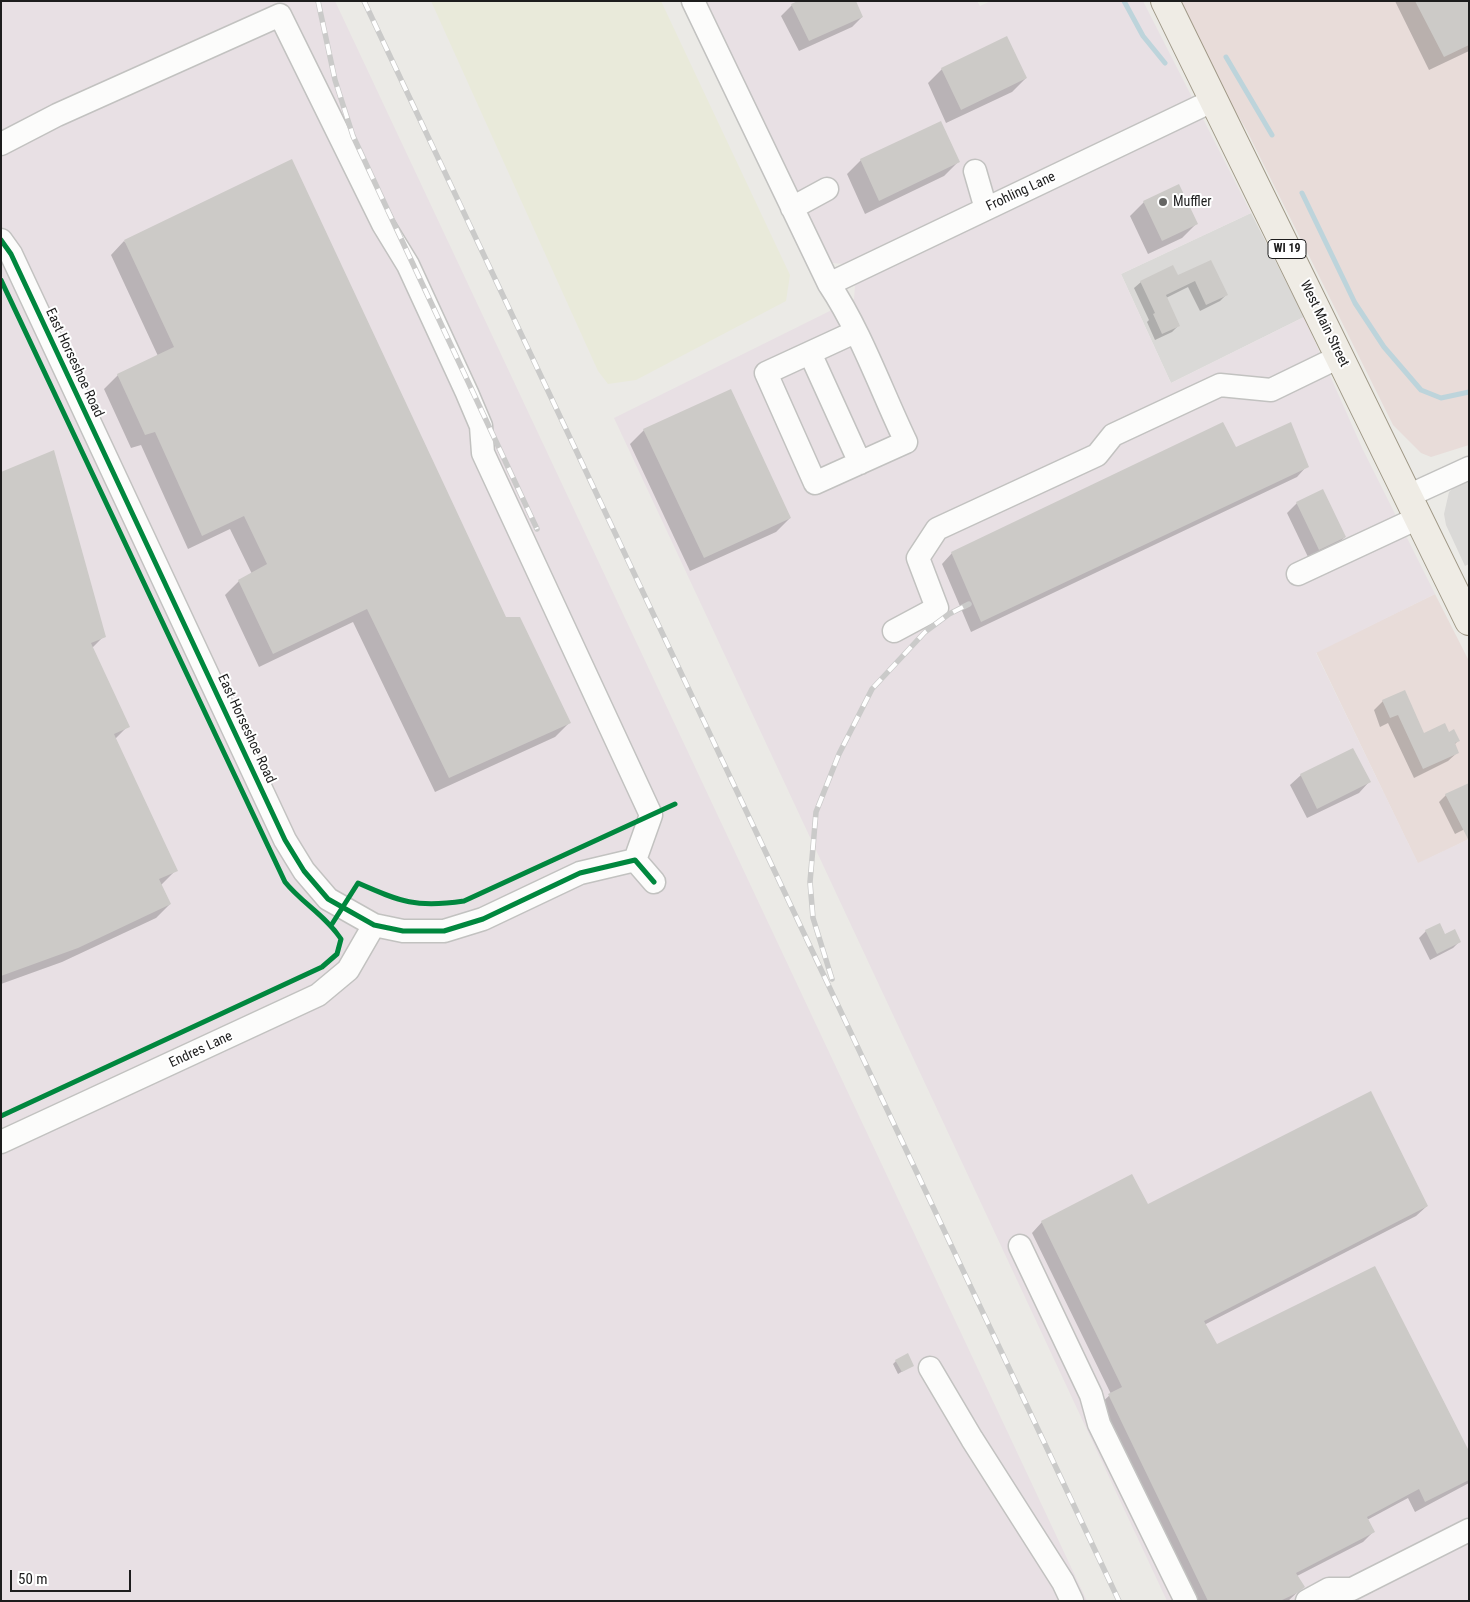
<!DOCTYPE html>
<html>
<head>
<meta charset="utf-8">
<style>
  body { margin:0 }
  #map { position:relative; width:1470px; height:1602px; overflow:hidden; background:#ebeae6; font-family:"Roboto Condensed",sans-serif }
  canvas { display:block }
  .frame { position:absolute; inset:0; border:2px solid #1d1d1d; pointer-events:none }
  .scale { position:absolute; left:10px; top:1570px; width:121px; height:22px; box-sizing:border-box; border:2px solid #1d1d1d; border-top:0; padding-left:6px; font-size:15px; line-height:18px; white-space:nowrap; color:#1d1d1d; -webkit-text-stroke:4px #fff; paint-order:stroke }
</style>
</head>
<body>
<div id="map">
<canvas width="1470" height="1602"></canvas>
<div class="frame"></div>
<div class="scale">50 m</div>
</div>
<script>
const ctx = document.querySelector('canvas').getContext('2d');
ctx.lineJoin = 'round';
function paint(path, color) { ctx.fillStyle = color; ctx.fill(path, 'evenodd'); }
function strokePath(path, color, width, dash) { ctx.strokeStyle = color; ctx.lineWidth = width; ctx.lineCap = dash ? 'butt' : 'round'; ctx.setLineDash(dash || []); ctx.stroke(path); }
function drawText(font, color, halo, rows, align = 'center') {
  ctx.font = font + ' "Roboto Condensed",sans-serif'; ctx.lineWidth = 4; ctx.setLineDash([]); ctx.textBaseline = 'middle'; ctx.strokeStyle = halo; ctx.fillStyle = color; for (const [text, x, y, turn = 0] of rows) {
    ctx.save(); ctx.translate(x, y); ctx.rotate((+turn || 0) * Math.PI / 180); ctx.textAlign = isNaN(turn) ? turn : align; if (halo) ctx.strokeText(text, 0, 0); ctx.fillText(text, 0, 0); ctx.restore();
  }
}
const residential = new Path2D(`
  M 1251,213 L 1304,317 L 1171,383 L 1121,274 Z
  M 1469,474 L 1469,564 L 1465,566 L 1446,525 L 1444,514 L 1449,492 Z`);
const commercial = new Path2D(`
  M 1177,1 L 1469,1 L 1469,445 L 1431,457 L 1421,453 L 1393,425 L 1247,131 L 1211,69 Z
  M 1435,594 L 1469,661 L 1469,839 L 1418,864 L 1316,652 Z`);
const industrial = new Path2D(`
  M 1,1 L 335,1 L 1087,1601 L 1,1601 Z
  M 704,1 L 977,1 L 980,6 L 991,1 L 1143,1 L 1251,213 L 1121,274 L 1171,383 L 1304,317 L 1363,450 L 1435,594 L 1316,653 L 1418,863 L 1469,839 L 1469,1601 L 1167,1601 L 614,418 L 854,299 L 855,286 L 844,264 L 833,263 L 826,256 Z`);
const farmland = new Path2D(`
  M 431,1 L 661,1 L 790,275 L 786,301 L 636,380 L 608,384 L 598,371 Z`);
const shadow = new Path2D(`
  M 801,1 L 862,17 L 852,27 L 799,51 L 781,16 L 792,5 Z
  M 1395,1 L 1469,1 L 1469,51 L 1429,70 Z
  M 942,69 L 1026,78 L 1012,92 L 946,123 L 928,83 Z
  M 940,123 L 958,162 L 944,176 L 865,214 L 847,174 L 861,160 Z
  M 1144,202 L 1196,224 L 1182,238 L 1148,254 L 1130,216 Z
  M 124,241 L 506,618 L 569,723 L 555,737 L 435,792 L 353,622 L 259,667 L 225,595 L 239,581 L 252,574 L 230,529 L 188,549 L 141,445 L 131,448 L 104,389 L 118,375 L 158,356 L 111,255 Z
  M 1211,262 L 1226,295 L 1220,301 L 1200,311 L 1188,287 L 1166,298 L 1179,325 L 1172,332 L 1155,340 L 1147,322 L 1149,320 L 1134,288 L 1141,282 L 1177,276 Z
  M 644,430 L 790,518 L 776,532 L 690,571 L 630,444 Z
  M 1236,449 L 1307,466 L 1297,477 L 971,632 L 942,564 L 952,553 Z
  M 1,474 L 104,636 L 92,648 L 128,726 L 115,739 L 176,870 L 161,885 L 170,904 L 156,918 L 62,962 L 1,984 Z
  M 1297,503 L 1345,537 L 1334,547 L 1309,559 L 1287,513 Z
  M 1383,701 L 1423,735 L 1449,733 L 1458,741 L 1454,745 L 1458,752 L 1448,761 L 1414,778 L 1388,723 L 1380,727 L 1374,710 Z
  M 1301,775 L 1369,782 L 1359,793 L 1307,818 L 1290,785 Z
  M 1446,795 L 1469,827 L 1455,834 L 1439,802 Z
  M 1426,931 L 1444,935 L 1459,942 L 1453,948 L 1430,960 L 1419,938 Z
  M 1148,1206 L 1427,1206 L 1416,1216 L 1204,1325 L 1216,1346 L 1469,1454 L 1469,1483 L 1415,1512 L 1408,1498 L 1367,1520 L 1374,1531 L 1363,1542 L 1297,1576 L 1303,1587 L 1288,1601 L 1193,1601 L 1098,1406 L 1111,1394 L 1032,1233 L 1042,1222 Z
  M 896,1361 L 913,1365 L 898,1374 L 893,1364 Z`);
const stream = new Path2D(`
  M 1124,1 L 1143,36 L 1165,63
  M 1226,57 L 1272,135
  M 1302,193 L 1355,303 L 1384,347 L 1421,390 L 1441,398 L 1469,392`);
const building = new Path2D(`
  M 798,1 L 856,1 L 863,17 L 809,41 L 791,4 Z
  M 1415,1 L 1469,1 L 1469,45 L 1444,57 Z
  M 1007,36 L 1027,78 L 961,110 L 941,68 Z
  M 941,121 L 960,162 L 879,201 L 860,159 Z
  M 292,159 L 506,617 L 520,617 L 571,723 L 449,778 L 367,609 L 273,654 L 238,580 L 267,564 L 244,516 L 202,536 L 155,432 L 145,435 L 117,374 L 174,347 L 124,240 Z
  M 1179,184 L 1198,224 L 1162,241 L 1143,201 Z
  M 1211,260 L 1228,295 L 1206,305 L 1195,281 L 1166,295 L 1180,326 L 1162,334 L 1153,314 L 1155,313 L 1140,281 L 1173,265 L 1178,275 Z
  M 731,389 L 791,518 L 704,558 L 643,429 Z
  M 1223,422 L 1236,447 L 1291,422 L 1309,467 L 981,622 L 951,552 Z
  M 54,450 L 106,637 L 91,643 L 130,727 L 114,734 L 178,871 L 159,879 L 171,904 L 78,948 L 1,976 L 1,472 Z
  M 1323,489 L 1346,537 L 1319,550 L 1296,502 Z
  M 1405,690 L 1424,733 L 1445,723 L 1449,732 L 1454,729 L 1460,741 L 1455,743 L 1459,753 L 1423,769 L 1398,715 L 1390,718 L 1382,700 Z
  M 1353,748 L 1371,782 L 1317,809 L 1300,774 Z
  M 1469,783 L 1469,841 L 1445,794 Z
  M 1440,923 L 1445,934 L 1455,929 L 1461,942 L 1437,954 L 1425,930 Z
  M 1371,1091 L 1428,1206 L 1204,1321 L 1217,1344 L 1375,1266 L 1469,1451 L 1469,1480 L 1425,1502 L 1419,1489 L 1367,1517 L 1375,1532 L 1296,1573 L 1305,1587 L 1297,1593 L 1280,1601 L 1208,1601 L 1108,1394 L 1122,1387 L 1041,1221 L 1132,1174 L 1148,1204 Z
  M 908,1353 L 914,1366 L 902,1372 L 895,1360 Z`);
const minor = new Path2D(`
  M 693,1 L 829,284 C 861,332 881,390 906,442 L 815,483 L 766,373 L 855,332
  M 1,144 L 57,115 L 280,15 L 383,224 L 408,265 L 467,393 L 481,426 L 483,453 L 651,815 L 635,860
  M 975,171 L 986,209
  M 792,208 L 827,189
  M 1,240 L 11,254 L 285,840 L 304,871 L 328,899 L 374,925 L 403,931 L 444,931 L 483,919 L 580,873 L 635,860 L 654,882
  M 829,284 L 1214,100
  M 810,353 L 860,463
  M 1408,496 L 1469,468
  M 1298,574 L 1418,518
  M 894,631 L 937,608 L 918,558 L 937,529 L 1097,455 L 1113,435 L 1220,385 L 1271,390 L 1339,357
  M 1,1142 L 318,995 L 348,970 L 374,925
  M 1020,1246 L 1091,1395 L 1099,1424 L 1186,1601
  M 930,1368 L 972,1439 L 1063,1582 L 1072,1601
  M 1307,1601 L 1329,1589 L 1352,1589 L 1469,1530`);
const major = new Path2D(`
  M 1165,1 L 1469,621`);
const rail = new Path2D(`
  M 318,1 L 335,80 L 353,136 L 537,529
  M 364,1 L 1119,1601
  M 832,979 L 813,918 L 810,882 L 816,812 L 839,754 L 872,689 L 925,632 L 949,614 L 969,604`);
const cycleway = new Path2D(`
  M 1,240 L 11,254 L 285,840 L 304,871 L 328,899 L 374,925 L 403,931 L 444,931 L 483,919 L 580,873 L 635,860 L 654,882
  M 1,280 L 285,882 C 302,903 326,916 341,939 L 337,954 L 322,967 L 1,1116
  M 332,924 L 358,883 C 401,902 416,908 464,901 L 675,804`);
const markers = [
  [1163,202,5,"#656563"]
];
const shields = [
  [1287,249,38]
];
const shieldNames = [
  ["WI 19",1287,249]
];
const streetNames = [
  ["Frohling Lane",1021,192,-25],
  ["West Main Street",1324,324,64],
  ["East Horseshoe Road",74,363,65],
  ["East Horseshoe Road",246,729,65],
  ["Endres Lane",201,1050,-25]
];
const poiNames = [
  ["Muffler",1173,202]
];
paint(residential, '#dad9d7');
paint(commercial, '#e8dcd9');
paint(industrial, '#e8e0e4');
paint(farmland, '#e9eada');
paint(shadow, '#0003');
strokePath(stream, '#bdd4db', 5);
paint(building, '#cccac7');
strokePath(minor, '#c2c2c0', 25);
strokePath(major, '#9f9886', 30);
strokePath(minor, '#fcfcfb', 22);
strokePath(major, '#efece5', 28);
strokePath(rail, '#cacac9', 5.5);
strokePath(rail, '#fff', 4, [11]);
strokePath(cycleway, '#00873e', 5);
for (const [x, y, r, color] of markers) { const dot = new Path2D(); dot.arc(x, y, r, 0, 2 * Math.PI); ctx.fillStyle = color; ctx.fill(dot); strokePath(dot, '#fff', 2); }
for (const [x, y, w] of shields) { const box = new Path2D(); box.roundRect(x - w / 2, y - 9.5, w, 19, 4); ctx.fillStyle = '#fff'; ctx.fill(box); strokePath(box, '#1d1d1d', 1); }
drawText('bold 12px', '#1d1d1d', null, shieldNames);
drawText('14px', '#1d1d1d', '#fff', streetNames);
drawText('14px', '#1d1d1d', '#fff', poiNames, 'left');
</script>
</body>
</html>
